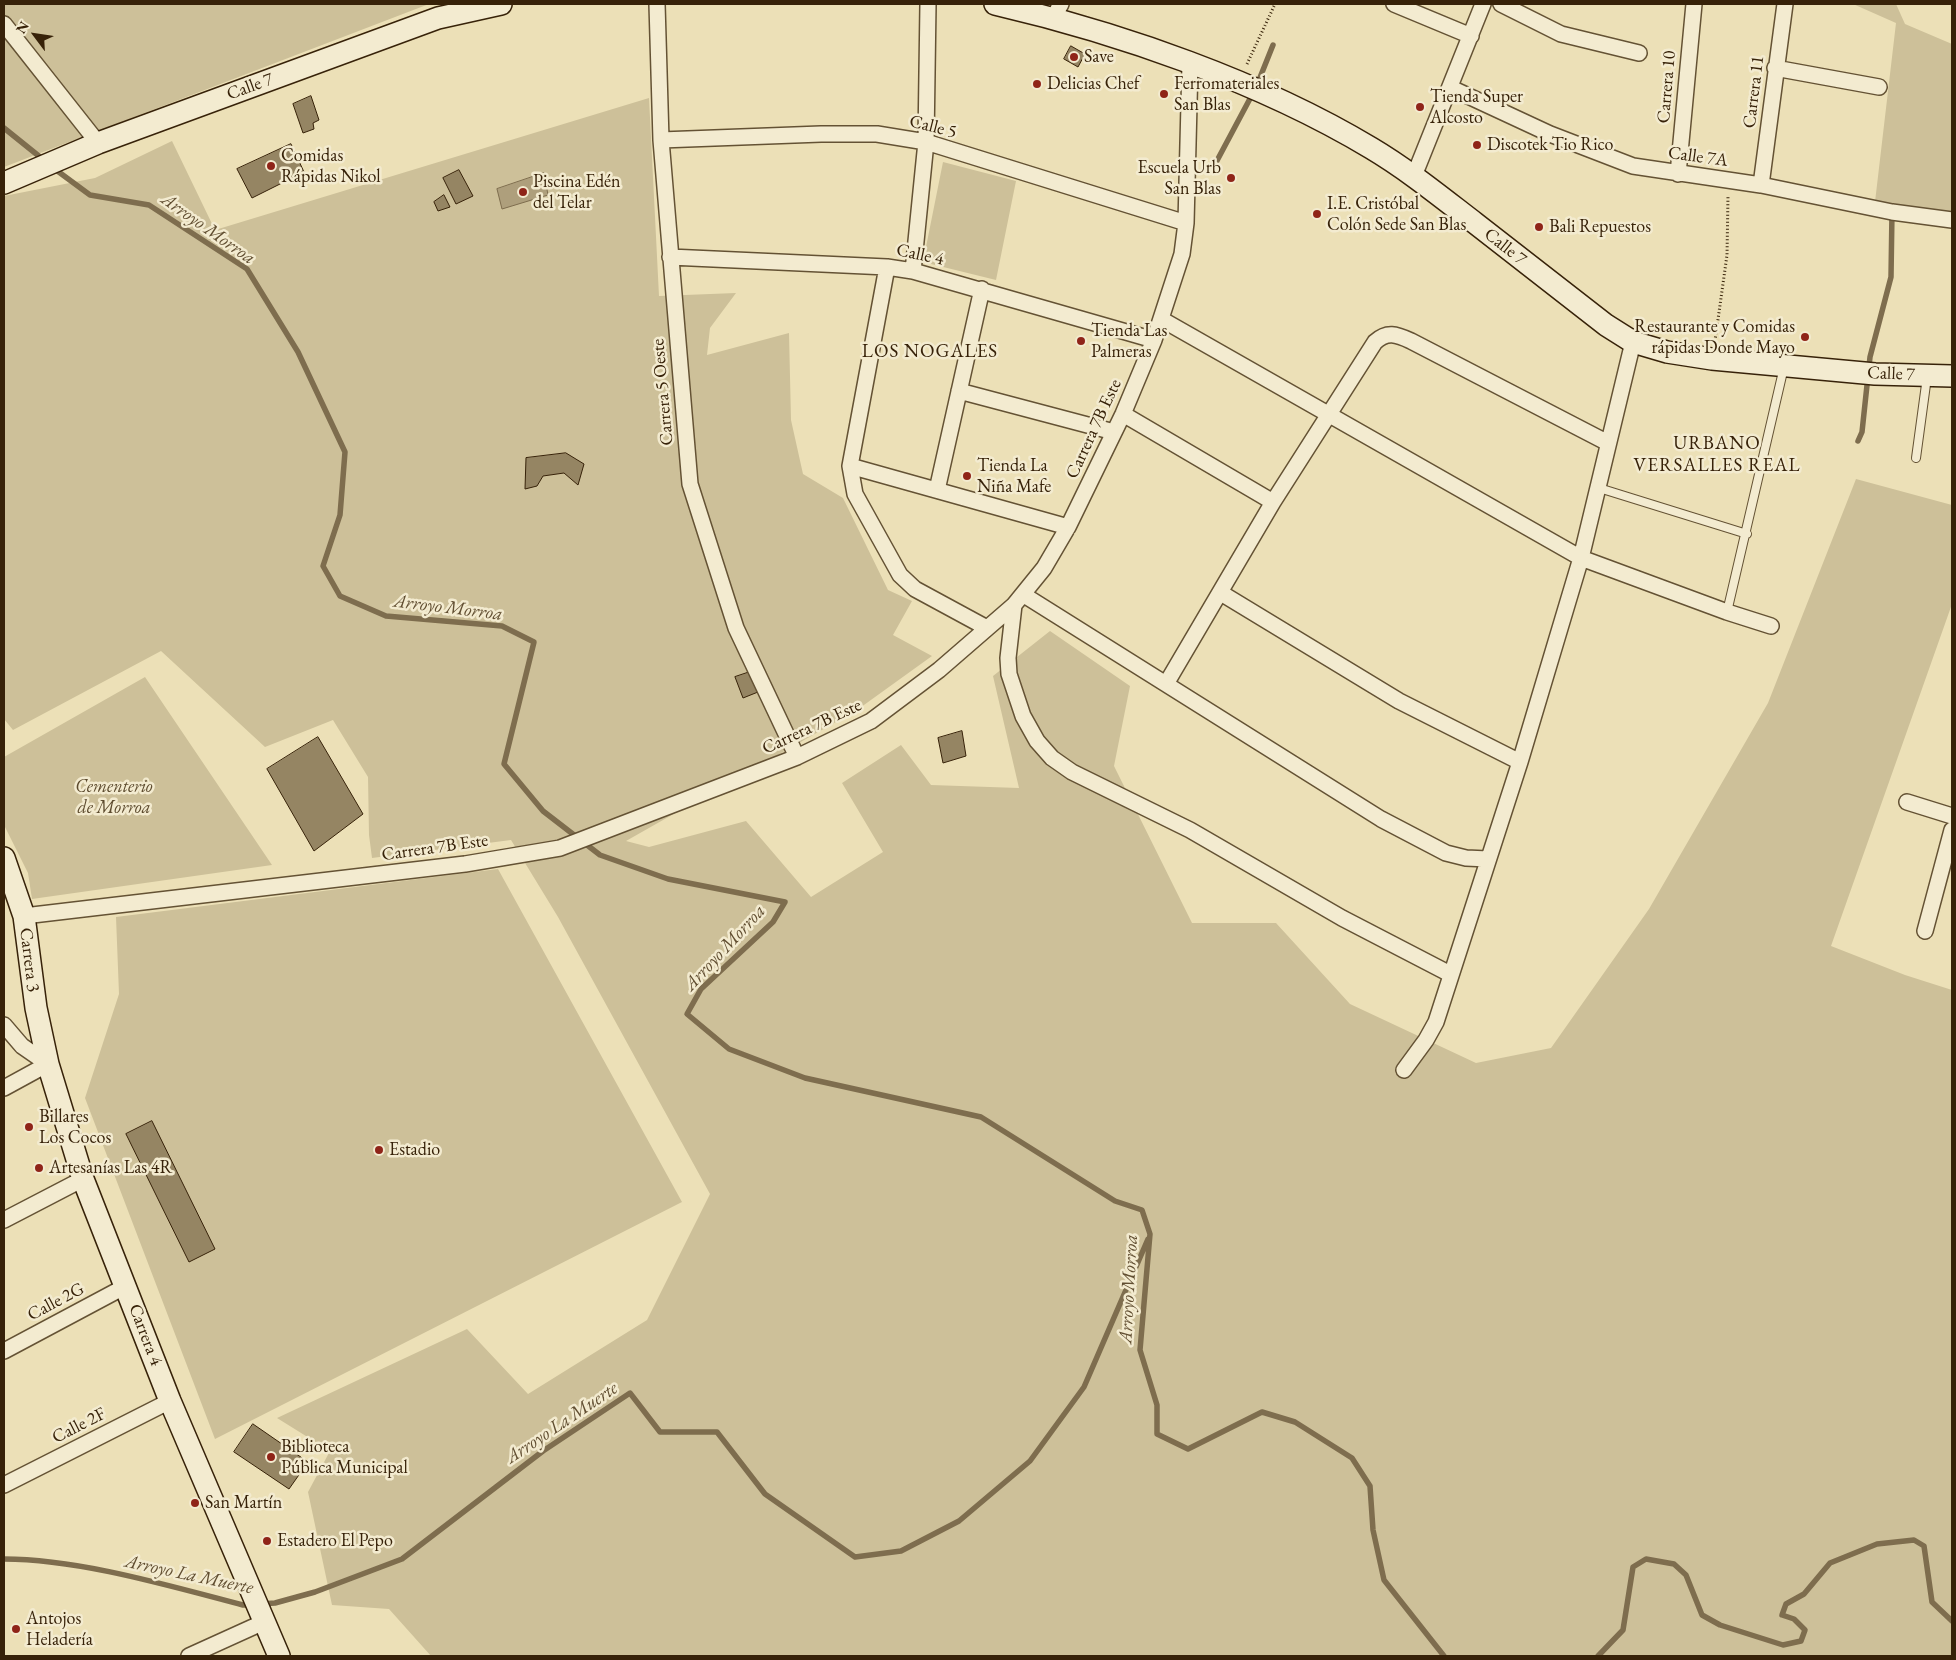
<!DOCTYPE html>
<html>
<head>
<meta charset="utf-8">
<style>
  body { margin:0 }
  #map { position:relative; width:1956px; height:1660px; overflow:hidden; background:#ece0b7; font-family:"EB Garamond",serif }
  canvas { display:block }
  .frame { position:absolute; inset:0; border:5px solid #372209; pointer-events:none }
  .north { position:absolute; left:10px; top:10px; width:50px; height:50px; -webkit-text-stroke:4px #f3ebd0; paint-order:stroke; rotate:301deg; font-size:14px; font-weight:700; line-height:20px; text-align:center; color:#372209 }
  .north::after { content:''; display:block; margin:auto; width:18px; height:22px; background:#372209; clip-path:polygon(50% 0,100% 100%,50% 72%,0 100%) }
</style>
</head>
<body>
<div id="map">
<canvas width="1956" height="1660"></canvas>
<div class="frame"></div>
<div class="north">N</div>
</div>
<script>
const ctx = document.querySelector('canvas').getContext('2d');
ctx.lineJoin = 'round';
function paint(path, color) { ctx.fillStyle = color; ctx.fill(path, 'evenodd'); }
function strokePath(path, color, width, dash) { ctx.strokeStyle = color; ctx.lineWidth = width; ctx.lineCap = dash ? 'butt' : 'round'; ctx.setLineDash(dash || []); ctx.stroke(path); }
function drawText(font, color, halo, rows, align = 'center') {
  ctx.font = font + ' "EB Garamond",serif'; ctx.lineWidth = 5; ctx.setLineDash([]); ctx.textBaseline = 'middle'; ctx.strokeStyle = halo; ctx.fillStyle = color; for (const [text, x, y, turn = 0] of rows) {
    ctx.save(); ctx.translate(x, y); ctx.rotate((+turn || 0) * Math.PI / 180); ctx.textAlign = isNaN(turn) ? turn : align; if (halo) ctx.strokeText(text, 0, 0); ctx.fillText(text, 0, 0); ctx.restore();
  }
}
const green = new Path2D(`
  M 4,4 L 429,4 L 4,167 Z
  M 1853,4 L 1896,4 L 1905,24 L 1952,44 L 1952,214 L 1875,202 L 1896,23 Z
  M 649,98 L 659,296 L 736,293 L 710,328 L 707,355 L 789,333 L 791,420 L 803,474 L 843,498 L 888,590 L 912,601 L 893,635 L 932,656 L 857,710 L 626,841 L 649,847 L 746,821 L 811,897 L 883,852 L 842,783 L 901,745 L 931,785 L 1019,788 L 993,676 L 1050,631 L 1130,686 L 1114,766 L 1192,923 L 1276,923 L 1350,1004 L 1476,1063 L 1551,1048 L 1649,909 L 1768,703 L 1856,479 L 1952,505 L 1952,604 L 1831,946 L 1905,975 L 1952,990 L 1952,1656 L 431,1656 L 389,1609 L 332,1605 L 308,1492 L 330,1451 L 277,1418 L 467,1329 L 528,1394 L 647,1320 L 710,1194 L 558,917 L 511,840 L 372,858 L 369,835 L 368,777 L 333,720 L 265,747 L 161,651 L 13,730 L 4,719 L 4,196 L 95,178 L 172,141 L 215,230 Z
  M 943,162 L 1016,181 L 996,280 L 923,262 Z
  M 145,677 L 272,865 L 32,899 L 28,873 L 4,825 L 4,757 Z
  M 498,869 L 682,1202 L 215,1439 L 85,1098 L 119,994 L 116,917 Z`);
const water = new Path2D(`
  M 544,173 L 548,195 L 502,209 L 497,189 Z`);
const stream = new Path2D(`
  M 1257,85 L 1273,45
  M 4,128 L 45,161
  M 52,167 L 90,195 L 149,205 L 247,269 L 298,352 L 345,452 L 340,515 L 323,566 L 340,596 L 386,616 L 502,626 L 534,642 L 504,764 L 543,811 L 600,855 L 668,879 L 785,902 L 773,922 L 701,989 L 687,1014 L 729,1049 L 805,1078 L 981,1117 L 1115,1201 L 1142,1210 L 1150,1234 L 1140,1350 L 1157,1405 L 1157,1434 L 1188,1449 L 1262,1412 L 1295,1422 L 1352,1458 L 1370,1486 L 1373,1530 L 1384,1580 L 1444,1656
  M 1212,170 L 1253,93
  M 1858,441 L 1862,432 L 1870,357 L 1891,277 L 1892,212
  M 4,1559 C 79,1559 170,1586 243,1605 L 252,1605
  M 261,1604 L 275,1603 L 315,1592 L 402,1559 L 543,1451 L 630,1393 L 660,1432 L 717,1432 L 765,1494 L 855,1557 L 901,1551 L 959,1521 L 1030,1461 L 1084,1387 L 1148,1239
  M 1598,1656 L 1623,1630 L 1633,1567 L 1646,1559 L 1674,1564 L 1686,1575 L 1702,1615 L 1720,1625 L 1783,1645 L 1801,1641 L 1805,1630 L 1794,1619 L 1782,1615 L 1786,1604 L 1804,1594 L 1830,1563 L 1877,1544 L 1914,1540 L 1924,1546 L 1932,1602 L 1952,1621`);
const building = new Path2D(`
  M 1071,46 L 1085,54 L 1078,67 L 1064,59 Z
  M 311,96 L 319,120 L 313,123 L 314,129 L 303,133 L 293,104 Z
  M 291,144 L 304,172 L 252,198 L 237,169 Z
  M 459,170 L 473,196 L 456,204 L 443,178 Z
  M 444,195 L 450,207 L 438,211 L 434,202 Z
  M 566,453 L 584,464 L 578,485 L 564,473 L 543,476 L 537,486 L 525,489 L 526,458 Z
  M 750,672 L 758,692 L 743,698 L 735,677 Z
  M 962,731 L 966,756 L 943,763 L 938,738 Z
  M 318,737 L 363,814 L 314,851 L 267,769 Z
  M 152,1121 L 215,1249 L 189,1262 L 126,1134 Z
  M 253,1424 L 308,1462 L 289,1489 L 234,1452 Z`);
const path = new Path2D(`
  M 1247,64 L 1275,4
  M 1715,341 L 1727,255 L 1728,196`);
const lane = new Path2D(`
  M 1916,458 L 1927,377
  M 1599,488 L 1747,534
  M 1727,612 L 1784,367`);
const street = new Path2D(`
  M 657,4 L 661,140 L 690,484 L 736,628 L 797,757
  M 1394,4 L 1471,36
  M 1501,4 L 1561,34 L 1639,53
  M 1053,18 L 1061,4
  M 4,24 L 98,143
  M 1775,68 L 1879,87
  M 1451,88 L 1550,134 L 1633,166 L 1761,185 L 1892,212 L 1952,220
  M 661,140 L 821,134 L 877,134 L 926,142 L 1186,223
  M 1678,174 L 1694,4
  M 1414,176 L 1483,4
  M 1761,185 L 1785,4
  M 670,257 L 887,267 L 913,271 L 1154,340
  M 887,267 L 850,466 L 855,494 L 900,575 L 915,589 L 987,628
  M 913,271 L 926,142 L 928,4
  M 1161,319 L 1581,558 L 1727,612 L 1771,626
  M 959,391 L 1114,432
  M 1123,414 L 1273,502
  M 850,466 L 1068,527
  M 937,490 L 982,289
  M 1221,593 L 1399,701 L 1520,762
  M 1024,595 L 1381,819 L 1446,853 L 1466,858 L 1488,859
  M 1014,605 L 1008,658 L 1009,674 L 1023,716 L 1037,741 L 1052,758 L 1072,772 L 1190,830 L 1342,918 L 1450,974
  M 1166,684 L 1273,502 L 1375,342 C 1387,331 1396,334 1411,341 L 1608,443
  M 1907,802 L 1952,816
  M 24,916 L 465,864 L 560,848 L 797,757 L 871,721 L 939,670 L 1014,605 L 1044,568 L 1068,527 L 1123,414 L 1154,340 L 1182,254 L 1186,223 L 1190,64
  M 1925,931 L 1952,830
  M 4,1025 L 22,1046 L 48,1064 L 4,1088
  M 1404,1070 L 1426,1040 L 1436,1022 L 1520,762 L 1581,558 L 1633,342
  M 4,1220 L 83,1179
  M 4,1351 L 126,1286
  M 4,1485 L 170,1401
  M 189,1656 L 264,1622`);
const secondary = new Path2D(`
  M 995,4 C 1120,33 1261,82 1371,148 C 1408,170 1441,197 1475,223 C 1518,257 1562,291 1606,325 L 1633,342 L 1667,352 L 1712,359 L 1875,374 L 1952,376
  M 4,183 L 98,143 L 438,18 L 501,4
  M 4,858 L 24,916 L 36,1008 L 48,1064 L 83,1179 L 170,1401 L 279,1656`);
const markers = [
  [1074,57,5,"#8f2418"],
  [1037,84,5,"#8f2418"],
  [1164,94,5,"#8f2418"],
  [1420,107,5,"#8f2418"],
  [1477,145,5,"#8f2418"],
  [271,166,5,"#8f2418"],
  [1231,178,5,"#8f2418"],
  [523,192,5,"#8f2418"],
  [1317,214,5,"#8f2418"],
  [1539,227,5,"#8f2418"],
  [1805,337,5,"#8f2418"],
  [1081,341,5,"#8f2418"],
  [967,476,5,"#8f2418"],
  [29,1127,5,"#8f2418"],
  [379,1150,5,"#8f2418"],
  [39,1168,5,"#8f2418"],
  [271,1457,5,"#8f2418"],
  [195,1503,5,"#8f2418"],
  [267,1541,5,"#8f2418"],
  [16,1629,5,"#8f2418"]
];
const poiNames = [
  ["Save",1084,57],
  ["Delicias Chef",1047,84],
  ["Ferromateriales",1174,84],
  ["San Blas",1174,105],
  ["Tienda Super",1430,97],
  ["Alcosto",1430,118],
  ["Discotek Tio Rico",1487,145],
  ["Comidas",281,156],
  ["Rápidas Nikol",281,177],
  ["Escuela Urb",1221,168,"right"],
  ["San Blas",1221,189,"right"],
  ["Piscina Edén",533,182],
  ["del Telar",533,203],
  ["I.E. Cristóbal",1327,204],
  ["Colón Sede San Blas",1327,225],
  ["Bali Repuestos",1549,227],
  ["Restaurante y Comidas",1795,327,"right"],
  ["rápidas Donde Mayo",1795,348,"right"],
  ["Tienda Las",1091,331],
  ["Palmeras",1091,352],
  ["Tienda La",977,466],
  ["Niña Mafe",977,487],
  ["Billares",39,1117],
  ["Los Cocos",39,1138],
  ["Estadio",389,1150],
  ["Artesanías Las 4R",49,1168],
  ["Biblioteca",281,1447],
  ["Pública Municipal",281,1468],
  ["San Martín",205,1503],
  ["Estadero El Pepo",277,1541],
  ["Antojos",26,1619],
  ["Heladería",26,1640]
];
const streetNames = [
  ["Calle 7",250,87,-20],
  ["Carrera 10",1667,87,-85],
  ["Carrera 11",1754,92,-83],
  ["Calle 5",933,127,14],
  ["Calle 7A",1698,157,8],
  ["Calle 7",1505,247,38],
  ["Calle 4",920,255,12],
  ["Calle 7",1891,374,2],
  ["Carrera 5 Oeste",663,392,-95],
  ["Carrera 7B Este",1094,429,-65],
  ["Carrera 7B Este",812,727,-25],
  ["Carrera 7B Este",435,848,-8],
  ["Carrera 3",29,960,83],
  ["Calle 2G",56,1302,-28],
  ["Carrera 4",145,1335,69],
  ["Calle 2F",79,1426,-27]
];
const parkNames = [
  ["Cementerio",114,787],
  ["de Morroa",114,808]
];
const waterNames = [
  ["Arroyo Morroa",208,229,35],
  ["Arroyo Morroa",448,608,7],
  ["Arroyo Morroa",725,948,-47],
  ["Arroyo Morroa",1129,1289,-87],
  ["Arroyo La Muerte",562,1423,-34],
  ["Arroyo La Muerte",189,1575,12]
];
const neighbourhoodNames = [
  ["LOS NOGALES",930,352],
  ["URBANO",1717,444],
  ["VERSALLES REAL",1717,466]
];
paint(green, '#cdc099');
paint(water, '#ae9f7c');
strokePath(water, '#7e6d4e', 1);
strokePath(stream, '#7e6d4e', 5.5);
paint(building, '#958563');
strokePath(building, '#372209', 1);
strokePath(lane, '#645234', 10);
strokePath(street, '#645234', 18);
strokePath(secondary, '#372209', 24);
strokePath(path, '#372209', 3, [1, 2.5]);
strokePath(lane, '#f3ebd0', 8);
strokePath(street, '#f3ebd0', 15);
strokePath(secondary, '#f3ebd0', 21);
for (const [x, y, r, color] of markers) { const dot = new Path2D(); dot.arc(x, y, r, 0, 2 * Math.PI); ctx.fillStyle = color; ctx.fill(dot); strokePath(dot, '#f3ebd0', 2); }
drawText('18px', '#372209', '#f3ebd0', poiNames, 'left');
drawText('18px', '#372209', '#f3ebd0', streetNames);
drawText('italic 18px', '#5c4a2d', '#f3ebd0', parkNames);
drawText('italic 19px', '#614e31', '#f3ebd0', waterNames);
ctx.letterSpacing = '1px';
drawText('19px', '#372209', '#f3ebd0', neighbourhoodNames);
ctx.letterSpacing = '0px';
</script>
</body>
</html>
